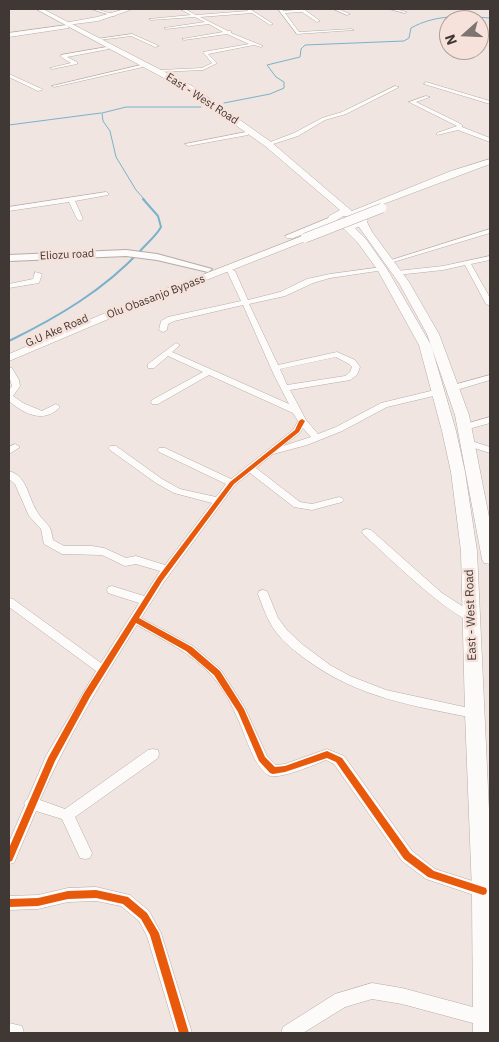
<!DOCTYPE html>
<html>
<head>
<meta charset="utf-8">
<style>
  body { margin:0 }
  #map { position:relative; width:499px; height:1042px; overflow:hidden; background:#f0e5e0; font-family:"IBM Plex Sans",sans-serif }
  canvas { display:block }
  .frame { position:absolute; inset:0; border:10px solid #403835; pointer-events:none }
  .north { position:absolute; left:439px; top:10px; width:50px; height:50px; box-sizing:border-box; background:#f6e2da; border:1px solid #ad9e98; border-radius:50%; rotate:250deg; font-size:14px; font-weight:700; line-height:20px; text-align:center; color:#403835 }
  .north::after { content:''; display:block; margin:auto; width:18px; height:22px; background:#7e7571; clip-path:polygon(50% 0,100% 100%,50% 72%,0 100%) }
</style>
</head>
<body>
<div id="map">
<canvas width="499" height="1042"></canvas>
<div class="frame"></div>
<div class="north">N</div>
</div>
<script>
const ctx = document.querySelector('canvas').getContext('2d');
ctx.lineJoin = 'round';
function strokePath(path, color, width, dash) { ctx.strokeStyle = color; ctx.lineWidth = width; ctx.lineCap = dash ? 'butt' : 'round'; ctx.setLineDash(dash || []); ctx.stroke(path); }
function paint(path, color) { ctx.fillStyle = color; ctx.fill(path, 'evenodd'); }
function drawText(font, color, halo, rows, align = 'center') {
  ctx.font = font + ' "IBM Plex Sans",sans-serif'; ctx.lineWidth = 5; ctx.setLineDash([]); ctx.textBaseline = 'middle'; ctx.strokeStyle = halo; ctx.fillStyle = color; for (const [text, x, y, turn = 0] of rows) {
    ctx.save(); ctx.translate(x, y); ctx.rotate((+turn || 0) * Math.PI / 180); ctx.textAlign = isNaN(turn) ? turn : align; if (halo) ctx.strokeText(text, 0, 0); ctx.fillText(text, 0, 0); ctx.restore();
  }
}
const streamFar1 = new Path2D(`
  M 224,103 L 270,94 L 284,88 L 284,82 L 276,77 L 267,65 L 300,57 L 301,49 L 305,45 L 404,41 L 409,38 L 411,28 C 436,14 463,16 490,18
  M 9,125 L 101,113
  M 145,200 L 136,190 L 116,157 L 110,131 L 103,121 L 102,113 L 126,107 L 201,107`);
const stream = new Path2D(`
  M 9,341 C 58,317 104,290 141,250 C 148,242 156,236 161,227 L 158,216 L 143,199`);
const minor = new Path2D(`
  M 91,9 L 96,9 L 116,15 L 114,16 Z
  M 180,9 L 185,9 L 196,15 L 248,11 L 246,9 L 250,9 L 273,24 L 270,25 L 252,13 L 200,17 L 228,31 L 231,31 L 231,33 L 263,46 L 261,47 L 254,45 L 208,54 L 217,63 L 203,70 L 158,72 L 160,70 L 202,68 L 212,63 L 203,52 L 249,44 L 227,34 L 184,40 L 182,39 L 223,32 L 209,24 L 166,29 L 164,28 L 205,22 L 195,17 L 151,20 L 149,19 L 191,15 Z
  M 278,9 L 282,9 L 283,11 L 308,9 L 305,10 L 320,21 L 317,22 L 302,12 L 285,13 L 299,32 L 352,29 L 354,30 L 297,34 Z
  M 333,9 L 338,9 L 350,14 L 347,15 Z
  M 389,9 L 395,9 L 407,12 L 405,13 Z
  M 132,34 L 159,46 L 155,47 L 131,36 L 99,40 L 97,39 Z
  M 107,47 L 109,49 L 67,57 L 77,62 L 77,64 L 52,69 L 50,68 L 71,63 L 61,57 L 61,55 Z
  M 141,65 L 143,67 L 54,87 L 52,86 Z
  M 9,74 L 42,89 L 42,90 L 38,91 L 9,77 Z
  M 426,82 L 490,101 L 490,104 L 424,84 Z
  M 395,86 L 399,87 L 346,114 L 325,120 L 298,136 L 270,145 L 265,144 L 294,133 L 322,118 L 342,112 Z
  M 426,96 L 430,97 L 416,102 L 457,122 L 462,125 L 462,127 L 490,138 L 490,142 L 458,130 L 437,135 L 437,133 L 457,126 L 409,102 Z
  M 246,132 L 248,133 L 248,135 L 188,146 L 185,144 Z
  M 106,192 L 108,193 L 108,195 L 75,201 L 83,219 L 80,221 L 77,219 L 69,202 L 9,211 L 9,207 Z
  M 490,229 L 490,233 L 390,263 L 385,262 Z
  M 490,256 L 490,260 L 471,264 L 490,298 L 490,306 L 486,304 L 465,265 L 443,270 L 397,275 L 393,273 L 397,271 L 443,266 Z
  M 382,267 L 384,268 L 384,270 L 330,278 L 313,283 L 285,296 L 249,304 L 278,365 L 337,352 L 355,360 L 360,367 L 357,375 L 350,380 L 290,390 L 306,420 L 318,434 L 336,427 L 381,403 L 439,389 L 443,392 L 442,394 L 387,407 L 342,431 L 307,445 L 273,454 L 256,468 L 300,502 L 312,504 L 339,497 L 342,498 L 344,500 L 342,502 L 312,510 L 294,507 L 250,473 L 235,485 L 164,582 L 141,618 L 193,646 L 221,670 L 245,708 L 267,756 L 276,765 L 285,764 L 327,749 L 344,756 L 412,851 L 435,869 L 488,886 L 490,891 L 488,896 L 483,898 L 426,879 L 402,861 L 334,764 L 326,760 C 316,764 277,781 268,775 C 252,764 245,732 236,715 C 231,703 221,685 212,676 C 192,653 163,640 137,625 C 101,682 67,738 40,800 L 65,809 L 148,750 L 153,749 L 158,750 L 159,754 L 158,758 L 75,817 L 92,853 L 90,858 L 85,859 L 80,858 L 62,819 L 36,811 L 14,863 L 9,864 L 9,842 L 25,805 L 24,803 L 28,798 L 46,756 L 96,671 L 9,607 L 9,598 L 13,599 L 101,663 L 139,603 L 108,593 L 107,590 L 108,587 L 112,586 L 144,596 L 160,571 L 136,564 L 125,566 L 102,555 L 62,554 L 44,544 L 41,529 L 29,516 L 15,484 L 9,479 L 9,471 C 28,476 28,499 38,513 C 47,527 50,521 53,540 L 64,546 L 92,546 L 104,548 L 126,558 L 136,556 L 165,565 L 212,503 L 174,493 L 156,483 L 110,450 L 108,448 L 110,446 L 116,446 L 162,479 L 180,489 L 216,497 L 226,484 L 159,452 L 157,450 L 159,448 L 165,448 L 231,479 L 293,430 L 298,421 L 293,413 L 209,375 L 158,404 L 152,404 L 151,402 L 152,400 L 203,372 L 168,356 L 154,368 L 148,368 L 148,364 L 176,343 L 180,345 L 172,352 L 289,404 L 274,375 L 243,305 L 174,321 L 168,324 L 167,330 L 163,332 L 159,330 L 161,321 L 168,317 L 241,301 L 227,271 L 231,269 L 235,271 L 248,300 L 280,292 L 307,279 L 330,274 ZM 336,357 L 349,364 L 352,367 L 350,372 L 345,376 L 287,385 L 280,369 ZM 303,428 L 311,437 L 283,446 L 300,433 Z
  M 35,272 L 42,274 L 39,283 L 9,288 L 9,284 L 33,279 Z
  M 9,368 L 12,368 L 19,380 L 20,386 L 13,396 L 23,403 L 42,411 L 56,404 L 60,407 C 44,424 24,414 9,401 L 9,390 L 12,386 L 9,376 Z
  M 490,375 L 490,380 L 453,391 L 449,388 L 450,386 Z
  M 490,417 L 490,423 L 465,430 L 461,427 L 462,425 Z
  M 468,440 L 490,447 L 490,453 L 465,445 L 463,443 Z
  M 15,444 L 20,447 L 9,454 L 9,447 Z
  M 367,529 L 371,530 L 442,593 L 476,615 L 478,618 L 476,621 C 458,626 380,549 363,534 L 362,532 L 363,530 Z
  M 263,590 L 267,591 L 278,618 L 287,630 L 303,645 L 330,665 L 350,676 L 386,690 L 478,710 L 480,713 L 478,716 L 474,718 C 413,706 357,697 307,660 C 296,652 284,643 276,632 C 267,620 263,607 258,594 L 259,591 Z
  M 96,887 L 130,895 L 149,911 L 161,933 L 192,1033 L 176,1033 L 147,936 L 139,921 L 121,906 L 96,901 L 68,902 L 38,909 L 9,910 L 9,896 L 38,895 L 68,888 Z
  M 372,983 L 402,988 L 484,1010 L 490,1012 L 490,1022 L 484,1026 L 402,1004 L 372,999 L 345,1007 L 303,1033 L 281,1033 L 283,1027 L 335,994 Z
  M 9,1023 L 22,1026 L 24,1033 L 9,1033 Z`);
const tertiary = new Path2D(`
  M 126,250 L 157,254 L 212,269 L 208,272 L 157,260 L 126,256 L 9,261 L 9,255 Z`);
const secondary = new Path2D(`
  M 125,9 L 133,9 L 98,21 L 67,25 L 64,23 L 97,17 Z
  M 67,25 L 69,28 L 9,37 L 9,33 Z
  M 490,159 L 490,164 L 354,215 L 347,213 L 451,171 Z
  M 331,217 L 335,220 L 334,222 L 293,238 L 287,238 L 285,236 Z
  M 305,235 L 310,238 L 308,240 L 125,312 L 9,361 L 9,354 L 117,308 Z`);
const primary = new Path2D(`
  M 36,9 L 43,9 L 192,86 L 271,142 L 353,212 L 361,213 L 368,220 L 367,222 L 372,232 L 409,282 L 439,334 L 469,415 L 490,522 L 490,564 L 484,563 L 482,559 L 455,415 L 427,334 L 399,283 L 359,227 L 355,228 L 366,239 L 387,269 L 431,345 L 456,431 L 465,472 L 477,551 L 490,832 L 490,1033 L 473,1033 L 472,891 L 465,713 L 461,551 L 451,472 L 442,431 L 419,345 L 377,269 L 358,243 L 344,229 L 332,225 L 327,221 L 329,216 L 340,210 L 265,146 L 186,90 ZM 343,216 L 355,218 L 358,220 L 348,223 L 337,220 Z`);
const secondaryBridge = new Path2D(`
  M 305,238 L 382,208`);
const cycleway = new Path2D(`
  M 302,419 L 305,421 L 299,432 L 234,484 L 162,581 L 139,618 L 192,647 L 220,671 L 244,709 L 265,757 L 275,767 L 285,766 L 327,751 L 342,758 L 410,853 L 434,871 L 486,888 L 487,891 L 486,894 L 483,895 L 428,877 L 404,859 L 336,762 L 327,758 L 285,772 L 273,774 L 270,773 L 259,761 L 238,712 L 214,675 L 186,651 L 136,623 L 90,697 L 55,761 L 12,861 L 9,862 L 9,848 L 48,758 L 84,693 L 158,577 L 230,482 L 295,430 L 299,421 Z
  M 96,890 L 128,897 L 147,913 L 159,933 L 189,1033 L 179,1033 L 150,935 L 141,919 L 123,904 L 96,898 L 68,899 L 38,906 L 9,907 L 9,899 L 38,898 L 68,891 Z`);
const farStreetnames = [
  ["East - West Road",202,99,33],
  ["Eliozu road",67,255,-3],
  ["Olu Obasanjo Bypass",156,297,-21],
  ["G.U Ake Road",57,331,-23]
];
const streetNames = [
  ["East - West Road",471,615,-92]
];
strokePath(streamFar1, '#79b2ca', 1);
strokePath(stream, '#79b2ca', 2);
strokePath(minor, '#b4aca8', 1);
strokePath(tertiary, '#b4aca8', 2);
strokePath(secondary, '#b4aca8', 1);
strokePath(primary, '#b4aca8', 1);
paint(minor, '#fdfbfa');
paint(tertiary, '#fdfbfa');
paint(secondary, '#fdfbfa');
paint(primary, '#fdfbfa');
strokePath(secondaryBridge, '#b4aca8', 10, []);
strokePath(secondaryBridge, '#fdfbfa', 9);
paint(cycleway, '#e8590c');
drawText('11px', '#403835', '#f6e2da', farStreetnames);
drawText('12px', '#403835', '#f6e2da', streetNames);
</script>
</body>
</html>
